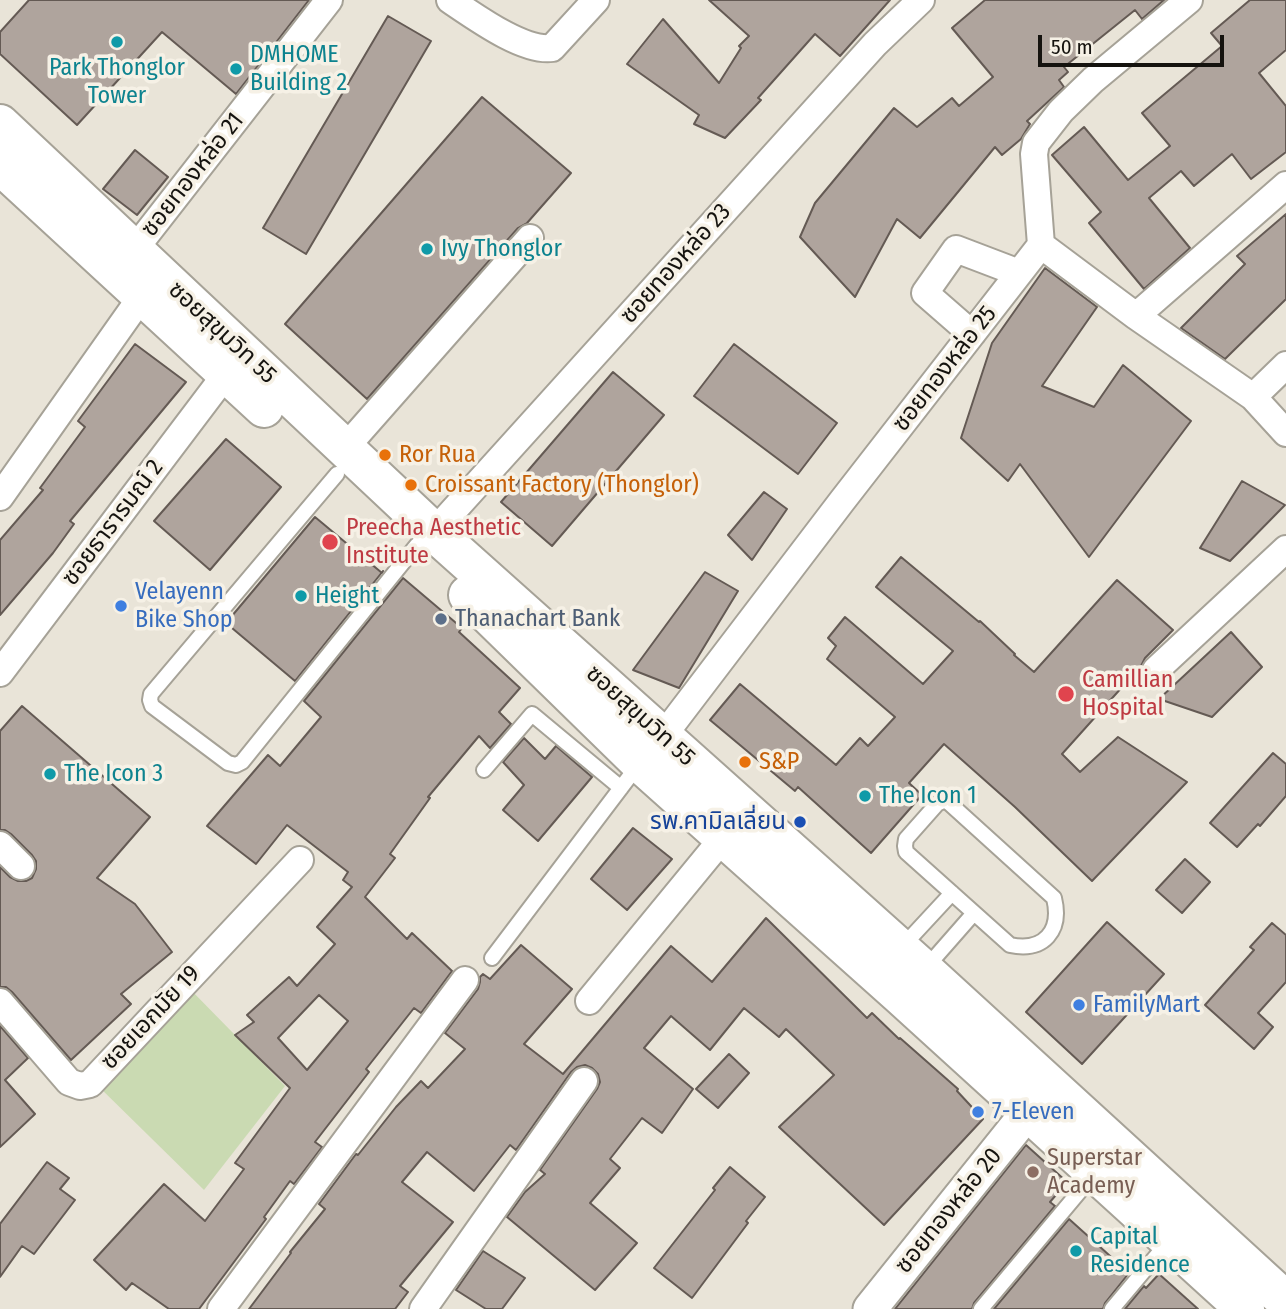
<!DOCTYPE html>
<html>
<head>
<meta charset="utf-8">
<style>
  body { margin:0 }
  #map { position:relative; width:1286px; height:1309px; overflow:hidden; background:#e9e4d8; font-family:"Fira Sans Condensed",sans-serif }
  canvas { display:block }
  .scale { position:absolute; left:1038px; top:35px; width:186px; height:32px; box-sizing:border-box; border:4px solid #15130f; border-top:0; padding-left:9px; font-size:21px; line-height:24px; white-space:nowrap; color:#15130f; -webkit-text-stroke:5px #f6f1e6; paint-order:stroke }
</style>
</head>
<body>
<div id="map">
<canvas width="1286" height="1309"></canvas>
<div class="scale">50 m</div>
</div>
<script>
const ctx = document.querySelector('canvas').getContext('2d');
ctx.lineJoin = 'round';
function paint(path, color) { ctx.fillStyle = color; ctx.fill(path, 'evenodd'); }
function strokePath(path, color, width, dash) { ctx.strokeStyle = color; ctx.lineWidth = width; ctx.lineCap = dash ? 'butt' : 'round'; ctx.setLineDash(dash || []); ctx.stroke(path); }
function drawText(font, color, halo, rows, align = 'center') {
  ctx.font = font + ' "Fira Sans Condensed","Noto Sans Thai",sans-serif'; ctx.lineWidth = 7; ctx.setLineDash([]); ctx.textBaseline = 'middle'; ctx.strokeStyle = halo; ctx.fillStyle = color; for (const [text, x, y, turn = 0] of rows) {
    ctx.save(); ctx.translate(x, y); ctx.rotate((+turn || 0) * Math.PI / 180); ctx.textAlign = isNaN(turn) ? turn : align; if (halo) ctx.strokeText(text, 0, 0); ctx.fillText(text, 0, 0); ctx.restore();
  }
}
const green = new Path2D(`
  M 186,985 L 285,1086 L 204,1190 L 94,1082 Z`);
const building = new Path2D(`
  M 29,0 L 309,0 L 236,94 L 162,32 L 77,125 L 0,54 L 0,32 Z
  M 709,0 L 890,0 L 840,56 L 815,34 L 758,98 L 761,100 L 725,138 L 694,124 L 699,115 L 627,64 L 663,19 L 719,83 L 741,48 L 739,46 L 749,36 Z
  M 985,0 L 1164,0 L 1142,19 L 1135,10 L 1064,67 L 1068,72 L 1059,80 L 1064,87 L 1027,121 L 1030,124 L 1021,139 L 1002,155 L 995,147 L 920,238 L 897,219 L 855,297 L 800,237 L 815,203 L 894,108 L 917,127 L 952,98 L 959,106 L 993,77 L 952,28 Z
  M 1250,0 L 1286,0 L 1286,50 L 1259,73 L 1286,106 L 1286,152 L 1251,179 L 1232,154 L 1194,186 L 1181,171 L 1149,198 L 1190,248 L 1144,289 L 1089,223 L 1101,212 L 1052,155 L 1084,127 L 1128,180 L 1170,146 L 1142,113 L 1222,46 L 1211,33 Z
  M 388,16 L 431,41 L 306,254 L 263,228 Z
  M 482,97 L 571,173 L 527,223 L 518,228 L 367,399 L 285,324 Z
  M 135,150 L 168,177 L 137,215 L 103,189 Z
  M 1286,214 L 1286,299 L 1225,359 L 1181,328 L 1245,264 L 1237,256 Z
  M 1045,268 L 1097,307 L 1042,386 L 1094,407 L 1123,365 L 1191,421 L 1089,557 L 1020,464 L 1008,481 L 961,438 L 992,343 Z
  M 135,344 L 186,382 L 70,521 L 74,524 L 53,553 L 0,615 L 0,540 L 43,490 L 40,488 L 85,427 L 78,421 Z
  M 734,344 L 837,423 L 798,474 L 694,396 Z
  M 613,372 L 664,415 L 552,546 L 501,502 Z
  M 226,439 L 281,487 L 210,570 L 154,521 Z
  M 1242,481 L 1285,505 L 1230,561 L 1200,548 Z
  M 764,492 L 787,509 L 752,560 L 728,535 Z
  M 315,517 L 382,573 L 383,571 L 295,681 L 226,623 Z
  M 901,557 L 979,622 L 980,621 L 1015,654 L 1014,655 L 1034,672 L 1117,580 L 1173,630 L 1145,658 L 1141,666 L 1062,754 L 1080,772 L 1118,737 L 1187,782 L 1092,881 L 1015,807 L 944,744 L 909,783 L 922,795 L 871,853 L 798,787 L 795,791 L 710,720 L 740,684 L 836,765 L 860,738 L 868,746 L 895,717 L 827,659 L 836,646 L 828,638 L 845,617 L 923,684 L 953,651 L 876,587 Z
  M 705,572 L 738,591 L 679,688 L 633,670 Z
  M 403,578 L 462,628 L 459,632 L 520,688 L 499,712 L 511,724 L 490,748 L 479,736 L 428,797 L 430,798 L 390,854 L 395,858 L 365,897 L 407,939 L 412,933 L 452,971 L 421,1013 L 414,1008 L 366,1069 L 369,1072 L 315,1142 L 322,1147 L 294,1184 L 290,1181 L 264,1217 L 266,1219 L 199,1309 L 169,1309 L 132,1283 L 126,1290 L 94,1260 L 164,1184 L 205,1221 L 244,1169 L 235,1163 L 290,1088 L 235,1035 L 254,1022 L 247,1015 L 289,977 L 297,986 L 335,944 L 317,927 L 352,887 L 343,880 L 348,872 L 287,825 L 256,864 L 207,826 L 268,755 L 280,766 L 321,717 L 304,701 ZM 319,995 L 348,1021 L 307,1070 L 278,1038 Z
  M 1231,632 L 1262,667 L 1212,717 L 1159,699 Z
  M 22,706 L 150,817 L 97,878 L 135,904 L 172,952 L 121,994 L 131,1004 L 71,1060 L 12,992 L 6,987 L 0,987 L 0,867 L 10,877 L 18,881 L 26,881 L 32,878 L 36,869 L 36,861 L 32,855 L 11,834 L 5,830 L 0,830 L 0,731 Z
  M 524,738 L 545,759 L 556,746 L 592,777 L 538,841 L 503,810 L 524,785 L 503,762 Z
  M 1273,753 L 1286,764 L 1286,796 L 1260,826 L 1258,824 L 1237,847 L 1210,823 Z
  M 633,828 L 672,859 L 627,910 L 591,879 Z
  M 1185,859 L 1210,882 L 1182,913 L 1156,890 Z
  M 766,918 L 867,1018 L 872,1013 L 899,1039 L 900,1038 L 958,1089 L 957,1091 L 983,1119 L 884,1225 L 779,1127 L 834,1075 L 786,1029 L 779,1037 L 744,1008 L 710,1050 L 671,1016 L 644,1048 L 693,1089 L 662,1133 L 642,1118 L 610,1159 L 620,1168 L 590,1203 L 637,1243 L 595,1290 L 507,1217 L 525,1192 L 545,1174 L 540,1170 L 597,1089 L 600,1082 L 598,1074 L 592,1068 L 585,1065 L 577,1067 L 571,1072 L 516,1150 L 510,1145 L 474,1191 L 427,1152 L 402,1182 L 453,1222 L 400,1286 L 408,1292 L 395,1309 L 249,1309 L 291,1253 L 290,1252 L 325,1209 L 319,1204 L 356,1154 L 358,1155 L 396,1107 L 421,1081 L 428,1088 L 465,1049 L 445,1033 L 478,989 L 480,982 L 480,977 L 483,974 L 490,979 L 521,945 L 572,989 L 524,1044 L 563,1074 L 671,946 L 712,982 Z
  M 1107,922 L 1164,974 L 1082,1064 L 1026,1012 Z
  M 1272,923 L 1286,935 L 1286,982 L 1258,1013 L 1273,1027 L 1254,1049 L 1205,1005 L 1254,950 L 1250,947 Z
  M 0,1026 L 28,1058 L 5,1080 L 35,1114 L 0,1147 Z
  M 729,1054 L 749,1073 L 718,1108 L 696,1089 Z
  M 1026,1145 L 1067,1182 L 1050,1202 L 1055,1206 L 974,1303 L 972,1309 L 895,1309 Z
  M 47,1162 L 69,1178 L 60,1189 L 75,1200 L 34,1254 L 22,1246 L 0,1277 L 0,1224 Z
  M 730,1167 L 765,1197 L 746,1221 L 748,1223 L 692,1298 L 654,1268 L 715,1190 L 713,1188 Z
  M 1069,1219 L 1129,1273 L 1105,1303 L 1103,1309 L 994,1309 Z
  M 483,1251 L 525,1278 L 502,1309 L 486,1309 L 456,1290 Z
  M 1159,1274 L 1198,1309 L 1125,1309 L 1144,1286 L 1146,1288 Z`);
const service = new Path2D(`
  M 337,474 L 151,694 L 150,700 L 152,706 L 228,763 L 236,765 L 242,762 L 417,545
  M 484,770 L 532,714 L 621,788
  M 943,801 L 948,802 L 1054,898 C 1062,931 1044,952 1010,945 L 906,852 L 905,846 L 906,839 L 937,804 Z
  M 901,948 L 952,893
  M 492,958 L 639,764
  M 924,970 L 974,913
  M 981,1309 L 1095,1173
  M 1112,1309 L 1169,1241`);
const minor = new Path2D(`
  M 450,0 C 474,16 523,52 552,48 L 596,0
  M 1041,245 L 1034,154 L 1036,143 L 1061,111 L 1093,80 L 1189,0
  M 1041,245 L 1136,316 L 1253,397 L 1286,433
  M 134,250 L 329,0
  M 1136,316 L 1286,185
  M 972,334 L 925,293 L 956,249 L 1019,273
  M 1253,397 L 1286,365
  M 345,448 L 530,238
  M 0,497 L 142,296
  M 434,532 L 875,44 L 921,0
  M 1156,670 L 1286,549
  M 0,673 L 226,374
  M 663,736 L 842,501 L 1041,245
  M 0,845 L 21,866
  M 589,1001 L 723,838
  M 0,1002 L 69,1082 L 80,1086 L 90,1084 L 300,860
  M 221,1309 L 465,980
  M 423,1309 L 584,1081`);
const tertiary = new Path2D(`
  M 870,1309 L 1028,1112`);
const secondary = new Path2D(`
  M 0,124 L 434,532 L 924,970 L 1286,1301
  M 0,165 L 264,408
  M 468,595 L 640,763 L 901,996 L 1245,1309`);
const markers = [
  [117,42,7,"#0f9aa8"],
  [236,69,7,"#0f9aa8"],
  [427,249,7,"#0f9aa8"],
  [385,455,7,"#e8710a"],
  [411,485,7,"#e8710a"],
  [330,542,9,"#e0444e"],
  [301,596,7,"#0f9aa8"],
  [121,606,7,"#3f7fe0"],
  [441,619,7,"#5c6f8a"],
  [1066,694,9,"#e0444e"],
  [745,762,7,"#e8710a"],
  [50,774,7,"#0f9aa8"],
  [865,796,7,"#0f9aa8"],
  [800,822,7,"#1a4fb4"],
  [1079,1005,7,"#3f7fe0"],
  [978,1112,7,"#3f7fe0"],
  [1033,1172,7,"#8d6e63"],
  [1076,1251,7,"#0f9aa8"]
];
const cultureNames = [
  ["DMHOME",250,55],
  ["Building 2",250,83],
  ["Park Thonglor",117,68,"center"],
  ["Tower",117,96,"center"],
  ["Ivy Thonglor",441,249],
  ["Height",315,596],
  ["The Icon 3",64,774],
  ["The Icon 1",879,796],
  ["Capital",1090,1237],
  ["Residence",1090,1265]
];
const streetNames = [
  ["ซอยทองหล่อ 21",193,175,-52],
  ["ซอยทองหล่อ 23",676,264,-48],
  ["ซอยสุขุมวิท 55",222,333,43],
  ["ซอยทองหล่อ 25",945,369,-52],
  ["ซอยธารารมณ์ 2",113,523,-53],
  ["ซอยสุขุมวิท 55",640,716,42],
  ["ซอยเอกมัย 19",151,1018,-47],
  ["ซอยทองหล่อ 20",949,1211,-51]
];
const foodNames = [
  ["Ror Rua",399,455],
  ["Croissant Factory (Thonglor)",425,485],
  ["S&P",759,762]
];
const healthNames = [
  ["Preecha Aesthetic",346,528],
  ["Institute",346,556],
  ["Camillian",1082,680],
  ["Hospital",1082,708]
];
const shopNames = [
  ["Velayenn",135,592],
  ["Bike Shop",135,620],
  ["FamilyMart",1093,1005],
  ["7-Eleven",992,1112]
];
const serviceNames = [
  ["Thanachart Bank",455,619]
];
const transitNames = [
  ["รพ.คามิลเลี่ยน",786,822]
];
const educationNames = [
  ["Superstar",1047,1158],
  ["Academy",1047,1186]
];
paint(green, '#cadab2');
paint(building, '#afa49d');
strokePath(building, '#645a54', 2);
strokePath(service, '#a6a297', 18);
strokePath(minor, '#a6a297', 30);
strokePath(tertiary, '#a6a297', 37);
strokePath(secondary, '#a6a297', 42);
strokePath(service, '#fff', 14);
strokePath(minor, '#fff', 26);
strokePath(tertiary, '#fff', 33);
strokePath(secondary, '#fff', 38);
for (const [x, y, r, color] of markers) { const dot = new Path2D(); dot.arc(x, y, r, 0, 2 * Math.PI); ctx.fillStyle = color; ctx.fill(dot); strokePath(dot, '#f6f1e6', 2.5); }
drawText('24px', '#0d838f', '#f6f1e6', cultureNames, 'left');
drawText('24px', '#15130f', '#f6f1e6', streetNames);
drawText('24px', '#c56008', '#f6f1e6', foodNames, 'left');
drawText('24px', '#be3a42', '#f6f1e6', healthNames, 'left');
drawText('24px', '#366cbe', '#f6f1e6', shopNames, 'left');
drawText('24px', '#4e5e75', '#f6f1e6', serviceNames, 'left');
drawText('24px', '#164399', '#f6f1e6', transitNames, 'right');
drawText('24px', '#785e54', '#f6f1e6', educationNames, 'left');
</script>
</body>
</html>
